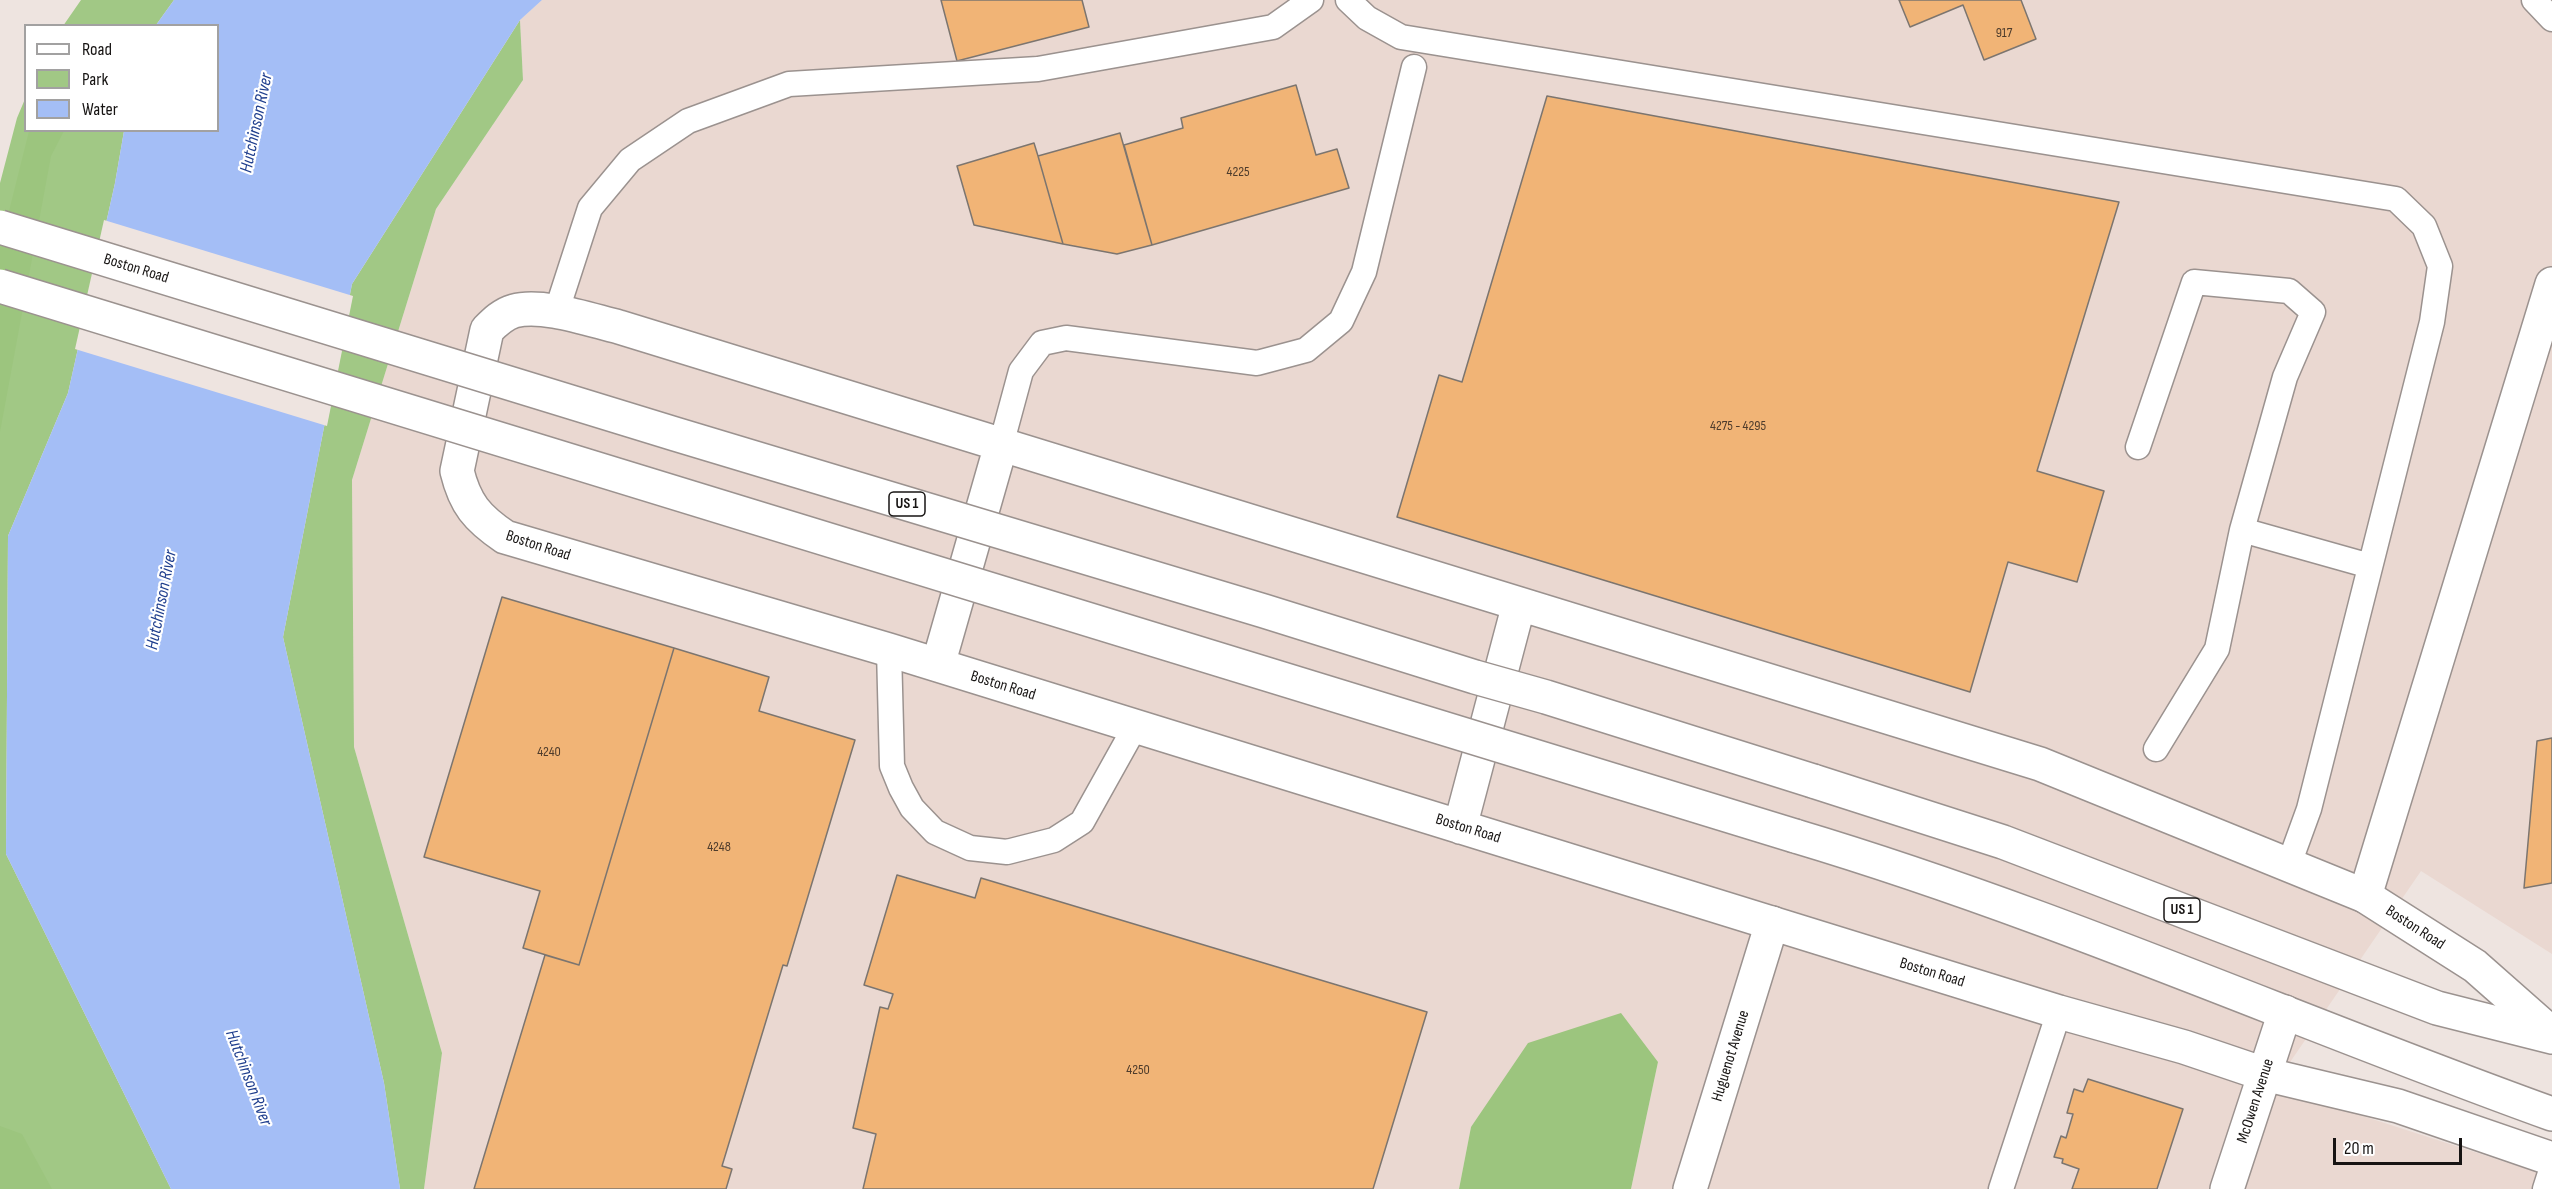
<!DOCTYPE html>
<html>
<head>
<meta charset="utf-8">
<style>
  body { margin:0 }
  #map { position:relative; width:2552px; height:1189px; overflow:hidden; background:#eee4e0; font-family:"Sofia Sans Condensed",sans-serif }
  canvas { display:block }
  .legend { position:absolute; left:24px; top:24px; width:195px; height:108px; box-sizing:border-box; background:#fff; border:2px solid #a2a1a1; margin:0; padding:8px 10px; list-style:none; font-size:18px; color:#171413 }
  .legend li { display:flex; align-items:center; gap:12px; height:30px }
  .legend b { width:30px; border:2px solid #a2a1a1 }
  .scale { position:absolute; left:2333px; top:1138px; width:129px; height:27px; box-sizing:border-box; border:3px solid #171413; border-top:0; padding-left:8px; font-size:18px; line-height:21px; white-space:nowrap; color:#171413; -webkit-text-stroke:4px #fff; paint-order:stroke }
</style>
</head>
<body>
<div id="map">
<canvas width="2552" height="1189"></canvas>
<ul class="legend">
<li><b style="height:8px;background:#fff"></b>Road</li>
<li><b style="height:16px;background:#a1c885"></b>Park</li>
<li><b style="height:16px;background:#a4bef6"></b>Water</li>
</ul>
<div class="scale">20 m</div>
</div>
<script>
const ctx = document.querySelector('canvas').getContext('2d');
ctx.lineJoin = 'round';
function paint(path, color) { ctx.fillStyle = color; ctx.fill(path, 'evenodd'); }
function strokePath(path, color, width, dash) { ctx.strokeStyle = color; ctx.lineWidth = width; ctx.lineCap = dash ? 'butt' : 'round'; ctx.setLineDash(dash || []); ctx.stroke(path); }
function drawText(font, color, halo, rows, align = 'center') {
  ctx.font = font + ' "Sofia Sans Condensed",sans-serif'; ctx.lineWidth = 4.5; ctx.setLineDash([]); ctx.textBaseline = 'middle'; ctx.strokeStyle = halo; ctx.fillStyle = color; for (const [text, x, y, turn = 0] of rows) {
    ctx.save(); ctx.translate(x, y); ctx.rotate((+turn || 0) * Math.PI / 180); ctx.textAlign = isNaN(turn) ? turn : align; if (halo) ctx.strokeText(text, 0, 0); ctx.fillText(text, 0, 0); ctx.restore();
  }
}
const built = new Path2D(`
  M 542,0 L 2552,0 L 2552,954 L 2421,871 L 2273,1087 L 2552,1177 L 2552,1189 L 1631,1189 L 1658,1062 L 1471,1127 L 1459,1189 L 424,1189 L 442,1053 L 354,747 L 352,480 L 436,209 L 523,80 L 520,20 Z`);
const green = new Path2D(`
  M 81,0 L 174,0 L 156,25 L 63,26 Z
  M 520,20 L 523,80 L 436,209 L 352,480 L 354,747 L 442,1053 L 424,1189 L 400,1189 L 384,1083 L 283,637 L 352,284 Z
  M 25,99 L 26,130 L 124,131 L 115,183 L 68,393 L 8,536 L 6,854 L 171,1189 L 0,1189 L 0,183 L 17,118 Z`);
const forest = new Path2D(`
  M 29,131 L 64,131 L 51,156 L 0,432 L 0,247 Z
  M 1621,1013 L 1658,1062 L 1631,1189 L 1459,1189 L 1471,1127 L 1528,1043 Z
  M 0,1126 L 22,1134 L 52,1189 L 0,1189 Z`);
const water = new Path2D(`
  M 174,0 L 542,0 L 520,20 L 352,284 L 283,637 L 384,1083 L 400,1189 L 171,1189 L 6,854 L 8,536 L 68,393 L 115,183 L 124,131 L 218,130 L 218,26 L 156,25 Z`);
const pier = new Path2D(`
  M 104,220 L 353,296 L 327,426 L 75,349 Z`);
const building = new Path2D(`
  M 941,0 L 1082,0 L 1089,27 L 957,61 Z
  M 1899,0 L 2021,0 L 2036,39 L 1984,60 L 1963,5 L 1910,27 Z
  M 1296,85 L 1316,155 L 1337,149 L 1349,188 L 1152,245 L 1124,145 L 1183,128 L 1181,118 Z
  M 1547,96 L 2119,202 L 2037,471 L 2104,491 L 2077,582 L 2008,562 L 1970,692 L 1397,517 L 1439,375 L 1462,382 Z
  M 1120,133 L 1152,245 L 1117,254 L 1063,244 L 1038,156 Z
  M 1034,143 L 1038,156 L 1063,244 L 974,225 L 957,166 Z
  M 502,597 L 674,648 L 579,965 L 523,948 L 540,891 L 424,857 Z
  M 674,648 L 769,677 L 759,711 L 855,740 L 787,966 L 783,965 L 722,1166 L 732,1169 L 726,1189 L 474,1189 L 545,955 L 579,965 Z
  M 2552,738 L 2552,883 L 2524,888 L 2537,741 Z
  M 897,875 L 975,898 L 981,878 L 1427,1012 L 1373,1189 L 863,1189 L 876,1134 L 853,1128 L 880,1007 L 888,1009 L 893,994 L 864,985 Z
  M 2088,1079 L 2183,1109 L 2157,1189 L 2072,1189 L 2079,1169 L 2062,1163 L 2063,1159 L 2054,1157 L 2061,1136 L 2066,1138 L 2073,1114 L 2067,1113 L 2074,1089 L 2083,1092 Z`);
const service = new Path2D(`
  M 1348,0 L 1367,18 L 1401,37 L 2396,199 L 2424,226 L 2440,266 L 2432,322 L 2309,809 L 2289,864
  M 2534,0 L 2552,19
  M 556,313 L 590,208 L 630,160 L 688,121 L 789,84 L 1038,69 L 1273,27 L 1311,0
  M 1001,445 L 1021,371 L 1042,343 L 1066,338 L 1257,363 L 1306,350 L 1341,321 L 1364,272 L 1414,67
  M 2138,447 L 2194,282 L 2289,291 L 2313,312 L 2285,377 L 2242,530 L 2370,566
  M 889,650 L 892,766 L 901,788 L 912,808 L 935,832 L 970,848 L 1007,852 L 1054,840 L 1082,822 L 1135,727
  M 2156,749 L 2217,649 L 2242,530
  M 2001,1189 L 2059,1012
  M 2545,1189 L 2552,1167`);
const minor = new Path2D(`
  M 2365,896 L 2552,284
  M 1690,1189 L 1772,923
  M 2227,1189 L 2285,1012`);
const tertiary = new Path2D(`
  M 938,665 L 1001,445
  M 1460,827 L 1519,604
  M 2552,1034 L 2475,966 L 2365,896 L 2040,764 L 619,327 C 590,320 542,303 514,311 C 503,314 495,322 487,330 L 457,471 C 465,504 477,518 505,537 L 889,650 L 2059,1012 L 2184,1047 L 2264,1074 L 2398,1106 L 2552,1159`);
const primary = new Path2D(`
  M 1813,781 L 2003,842 L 2437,1008 L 2552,1037
  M 1795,836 C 2053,913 2299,1023 2552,1114`);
const primaryBridge = new Path2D(`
  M 0,227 L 675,434 L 1264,611 L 1475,677 L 1546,697 L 1813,781
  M 0,286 L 1795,836`);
const numberNames = [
  ["917",2004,33],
  ["4225",1238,172],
  ["4275 - 4295",1738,426],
  ["4240",549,752],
  ["4248",719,847],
  ["4250",1138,1070]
];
const shields = [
  [907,504,36],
  [2182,910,36]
];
const shieldNames = [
  ["US 1",907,504],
  ["US 1",2182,910]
];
const streetNames = [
  ["Boston Road",136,269,17],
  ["Boston Road",538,546,18],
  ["Boston Road",1003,686,17],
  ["Boston Road",1468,829,17],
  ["Boston Road",2415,928,33],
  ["Boston Road",1932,973,17],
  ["Huguenot Avenue",1731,1056,-73],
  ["McOwen Avenue",2256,1101,-72]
];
const waterNames = [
  ["Hutchinson River",257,123,-78],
  ["Hutchinson River",162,600,-79],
  ["Hutchinson River",248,1078,69]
];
paint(built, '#ead8d1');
paint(green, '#a1c885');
paint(forest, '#9cc57e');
paint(water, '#a4bef6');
paint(pier, '#eee4e0');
paint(building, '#f1b476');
strokePath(building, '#7c756f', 1.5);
strokePath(service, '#9b928f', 27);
strokePath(minor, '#9b928f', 36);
strokePath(tertiary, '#9b928f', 36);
strokePath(primary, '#9b928f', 36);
strokePath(service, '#fff', 24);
strokePath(minor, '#fff', 33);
strokePath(tertiary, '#fff', 33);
strokePath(primary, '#fff', 33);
strokePath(primaryBridge, '#9b928f', 36, []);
strokePath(primaryBridge, '#fff', 33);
drawText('14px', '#4e3c2c', null, numberNames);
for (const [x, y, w] of shields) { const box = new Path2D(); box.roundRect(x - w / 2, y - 12, w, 24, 4.5); ctx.fillStyle = '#fff'; ctx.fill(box); strokePath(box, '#171413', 1.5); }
drawText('bold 15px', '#171413', null, shieldNames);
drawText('16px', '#171413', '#fff', streetNames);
drawText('italic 18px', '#203f8e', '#fff', waterNames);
</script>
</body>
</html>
